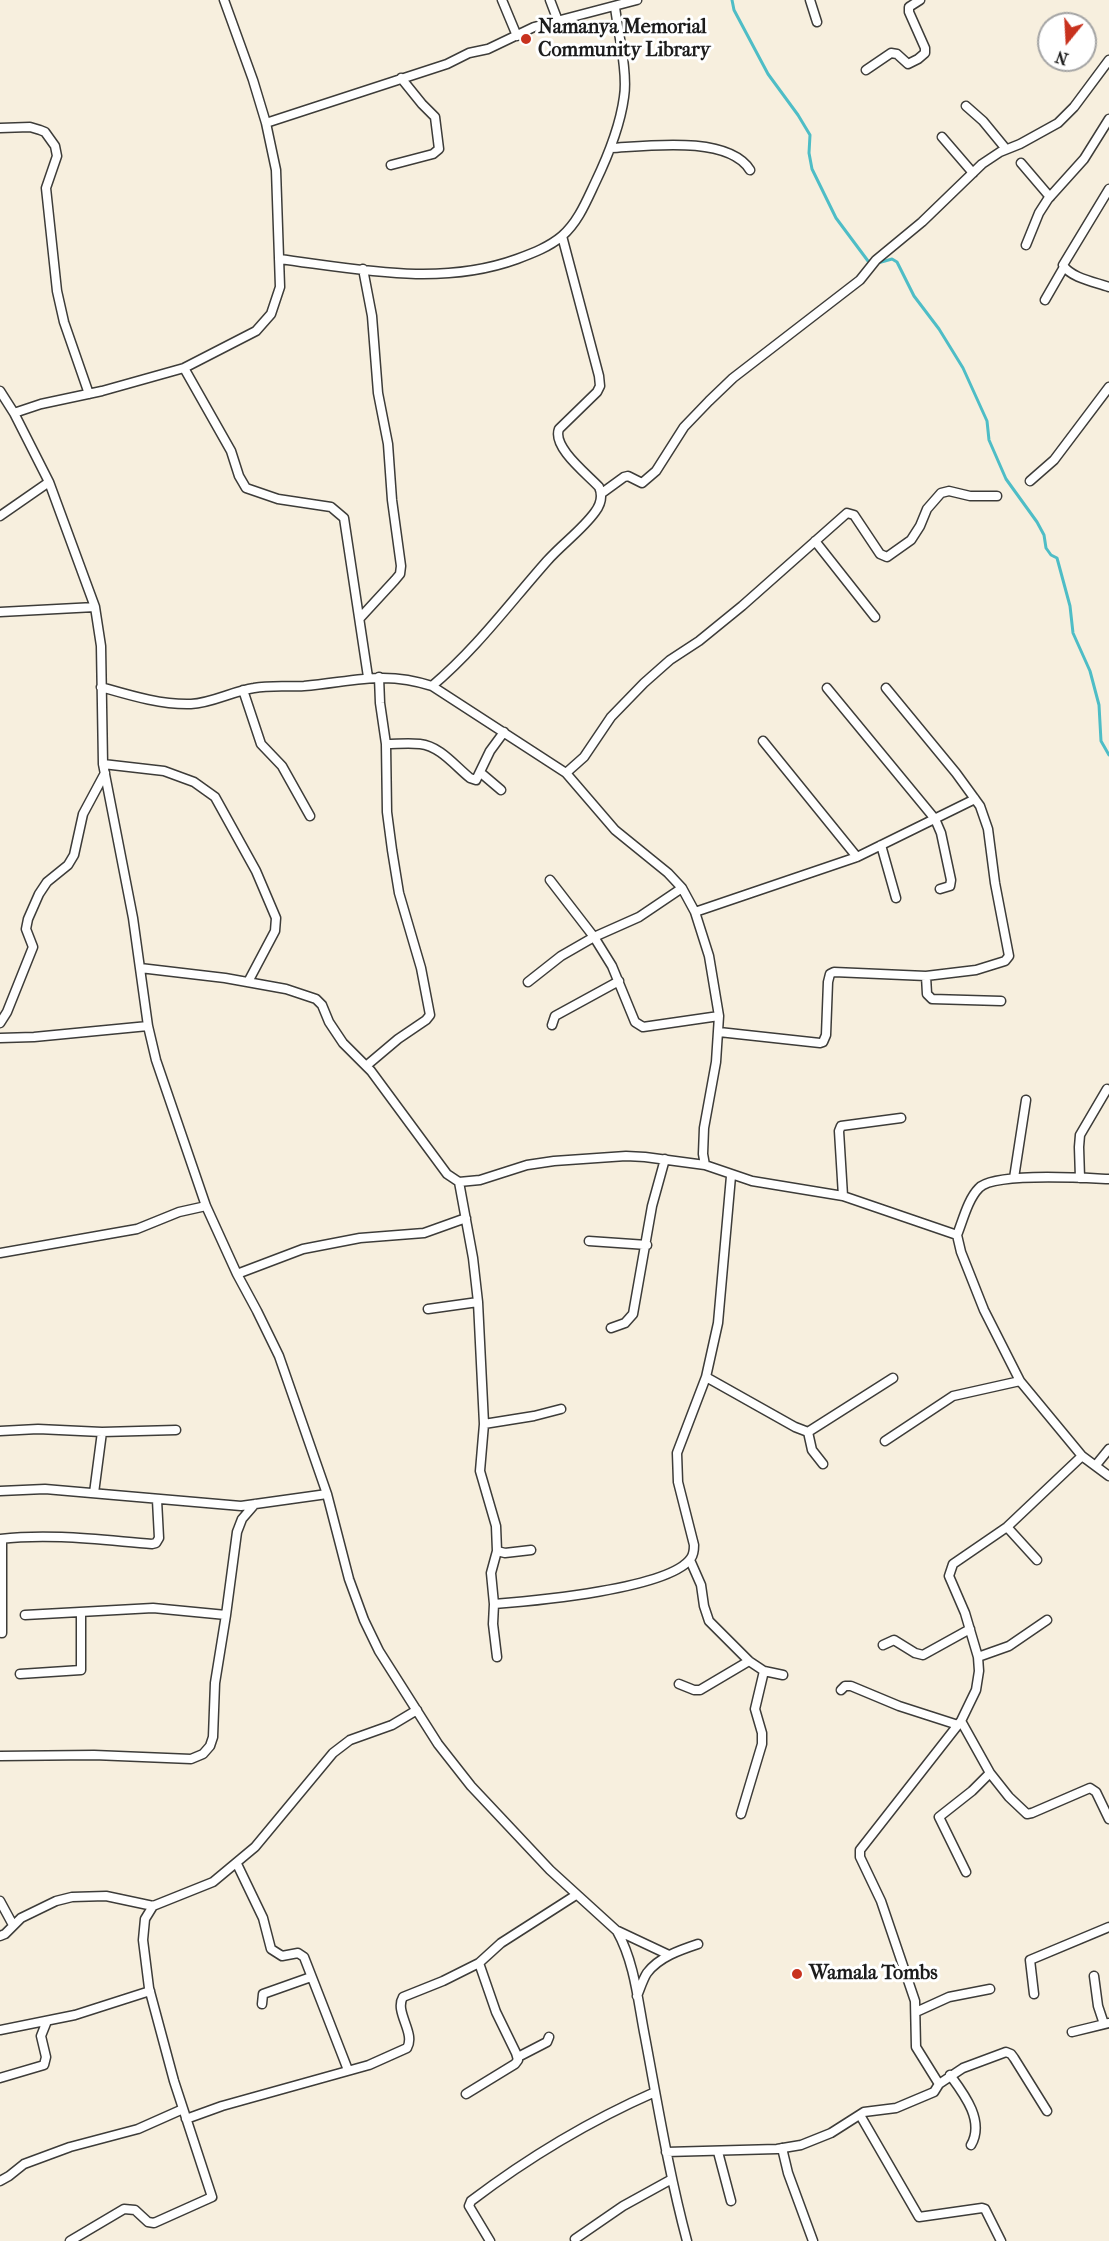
<!DOCTYPE html>
<html>
<head>
<meta charset="utf-8">
<style>
  body { margin:0 }
  #map { position:relative; width:1109px; height:2241px; overflow:hidden; background:#f7efde; font-family:"IM FELL French Canon",serif }
  canvas { display:block }
  .north { position:absolute; left:1037px; top:12px; width:60px; height:60px; box-sizing:border-box; background:#fff; border:2px solid #a4a4a4; border-radius:50%; rotate:198deg; font-size:16px; font-weight:700; line-height:24px; text-align:center; color:#1c1c1c }
  .north::after { content:''; display:block; margin:auto; width:21px; height:27px; background:#c8321e; clip-path:polygon(50% 0,100% 100%,50% 72%,0 100%) }
</style>
</head>
<body>
<div id="map">
<canvas width="1109" height="2241"></canvas>
<div class="north">N</div>
</div>
<script>
const ctx = document.querySelector('canvas').getContext('2d');
ctx.lineJoin = 'round';
function strokePath(path, color, width, dash) { ctx.strokeStyle = color; ctx.lineWidth = width; ctx.lineCap = dash ? 'butt' : 'round'; ctx.setLineDash(dash || []); ctx.stroke(path); }
function drawText(font, color, halo, rows, align = 'center') {
  ctx.font = font + ' "IM FELL French Canon",serif'; ctx.lineWidth = 6; ctx.setLineDash([]); ctx.textBaseline = 'middle'; ctx.strokeStyle = halo; ctx.fillStyle = color; for (const [text, x, y, turn = 0] of rows) {
    ctx.save(); ctx.translate(x, y); ctx.rotate((+turn || 0) * Math.PI / 180); ctx.textAlign = isNaN(turn) ? turn : align; if (halo) ctx.strokeText(text, 0, 0); ctx.fillText(text, 0, 0); ctx.restore();
  }
}
const stream = new Path2D(`
  M 732,0 L 734,10 L 768,74 L 798,115 L 810,135 L 809,153 L 812,169 L 836,218 L 868,261 L 874,264 L 892,259 L 897,262 L 914,296 L 939,329 L 963,368 L 987,421 L 989,440 L 1006,479 L 1037,522 L 1044,535 L 1046,548 L 1051,555 L 1057,558 L 1070,606 L 1073,633 L 1090,671 L 1099,705 L 1101,741 L 1109,755`);
const minor = new Path2D(`
  M 502,0 L 517,36
  M 550,0 L 558,21
  M 810,0 L 817,22
  M 866,70 L 891,53 L 897,54 L 908,64 L 918,59 L 925,53 L 925,48 L 909,12 L 909,7 L 920,0
  M 966,106 L 983,121 L 1006,149
  M 266,123 L 447,64 L 469,53 L 488,49 L 534,27 L 637,0
  M 0,128 L 30,127 L 40,130 L 45,132 L 55,146 L 57,156 L 46,188 L 57,291 L 64,322 L 89,394
  M 942,137 L 973,173
  M 611,148 C 647,146 728,135 750,170
  M 1021,163 L 1050,197
  M 391,165 L 433,154 L 439,149 L 435,117 L 422,104 L 401,78
  M 1109,189 L 1063,265 C 1071,278 1095,282 1109,287
  M 1026,245 L 1039,213 L 1048,199 L 1084,159 L 1109,119
  M 279,259 C 358,269 440,287 517,259 C 533,253 549,247 562,236 C 578,222 586,202 595,183 C 608,156 620,127 624,97 C 628,73 618,32 615,7
  M 1045,300 L 1064,267
  M 184,368 L 231,451 L 239,476 L 246,488 L 278,499 L 331,507 L 344,518 L 368,677
  M 0,391 L 14,413 L 49,482 L 95,607 L 101,646 L 103,764 L 133,918 L 148,1026 L 156,1060 L 206,1206 L 237,1274 L 257,1311 L 279,1356 L 327,1494 L 349,1579 L 364,1620 L 379,1651 L 438,1744 L 471,1786 L 550,1870 L 617,1931 C 635,1963 638,2002 645,2037 C 658,2106 669,2174 687,2241
  M 14,413 L 41,404 L 102,391 L 184,368 L 256,331 L 271,314 L 280,287 L 276,170 L 266,123 L 253,80 L 224,0
  M 1030,481 L 1054,460 L 1109,387
  M 602,493 L 624,477 L 628,476 L 642,483 L 656,471 L 684,427 L 709,401 L 733,378 L 860,280 L 876,260 L 922,222 L 982,164 L 1000,152 L 1020,144 L 1058,123 L 1074,107 L 1109,60
  M 0,516 L 49,482
  M 815,541 L 875,617
  M 0,612 L 95,607
  M 360,618 L 395,580 L 400,574 L 401,566 L 392,500 L 388,444 L 378,393 L 372,316 L 363,269
  M 432,686 C 476,649 509,604 547,561 C 562,544 582,530 595,512 C 601,504 603,496 599,487 C 587,474 552,447 559,429 L 597,392 L 600,386 L 599,376 L 562,236
  M 101,687 C 129,695 161,705 191,704 C 212,703 233,691 254,688 C 270,685 287,687 304,686 C 352,682 383,670 432,686 L 566,773 L 615,830 L 668,873 L 682,888 L 695,912 L 709,956 L 719,1016 L 716,1062 L 704,1128 L 703,1154 L 705,1165
  M 827,688 L 935,819 L 941,833 L 951,880 L 950,886 L 940,889
  M 243,690 L 261,744 L 282,766 L 310,816
  M 763,741 L 857,857
  M 386,744 C 397,744 409,743 420,744 C 440,746 455,766 470,778 L 476,780 L 490,751 L 504,732
  M 103,764 L 164,771 L 194,782 L 215,797 L 256,871 L 276,918 L 275,931 L 248,982
  M 481,773 L 501,790
  M 566,773 L 584,757 L 611,717 L 644,683 L 670,660 L 699,641 L 742,606 L 847,513 L 854,515 L 880,554 L 887,557 L 911,540 L 920,526 L 927,509 L 941,493 L 949,491 L 970,496 L 997,496
  M 881,845 L 896,898
  M 550,880 L 594,937 L 612,966 L 635,1022 L 643,1027 L 719,1016
  M 695,912 L 857,857 L 975,799
  M 140,968 L 225,978 L 286,989 L 316,999 L 322,1005 L 329,1022 L 343,1043 L 371,1071 L 447,1174 L 459,1182 L 480,1180 L 527,1165 L 554,1161 L 626,1156 L 645,1157 L 705,1165 L 752,1181 L 843,1196 L 957,1235 L 961,1252 L 984,1310 L 1020,1381 L 1082,1456 L 1109,1476
  M 926,976 L 927,994 L 932,999 L 1001,1001
  M 528,982 L 561,956 L 594,937 L 639,917 L 682,888
  M 0,1023 L 7,1012 L 33,947 L 26,929 L 28,919 L 39,894 L 47,882 L 68,865 L 74,855 L 83,814 L 105,773
  M 552,1025 L 555,1016 L 619,981
  M 719,1032 L 820,1043 L 823,1042 L 826,1035 L 828,982 L 830,974 L 834,972 L 926,976 L 976,970 L 1005,961 L 1009,956 L 995,883 L 988,829 L 980,806 L 956,773 L 886,688
  M 0,1038 L 34,1037 L 148,1026
  M 366,1066 L 398,1039 L 426,1020 L 430,1015 L 421,968 L 399,893 L 392,850 L 387,812 L 386,744 L 380,703 L 379,677
  M 1014,1178 L 1026,1100
  M 1080,1178 L 1079,1147 L 1080,1135 L 1107,1089
  M 459,1182 L 473,1258 L 478,1302 L 484,1424 L 480,1471 L 496,1526 L 497,1551 L 505,1553 L 531,1550
  M 843,1196 L 839,1131 L 841,1126 L 901,1118
  M 957,1235 C 963,1220 968,1199 979,1188 C 994,1172 1085,1178 1109,1179
  M 589,1241 L 647,1245
  M 0,1253 L 137,1229 L 179,1212 L 206,1206
  M 237,1274 L 303,1249 L 360,1238 L 424,1233 L 466,1218
  M 428,1309 L 478,1302
  M 611,1328 L 625,1323 L 633,1314 L 652,1206 L 665,1159
  M 706,1377 L 795,1427 L 808,1432 L 893,1378
  M 484,1424 L 534,1416 L 561,1409
  M 0,1431 L 38,1429 L 102,1432 L 176,1430
  M 808,1432 L 812,1450 L 823,1464
  M 885,1441 L 953,1396 L 1020,1381
  M 1096,1465 L 1109,1449
  M 0,1491 L 45,1489 L 241,1506 L 327,1494
  M 94,1493 L 102,1432
  M 1007,1527 L 1037,1560
  M 0,1539 C 51,1533 101,1540 152,1544 L 156,1543 L 159,1538 L 157,1500
  M 690,1560 L 701,1585 L 704,1606 L 709,1621 L 749,1661 L 764,1671 L 783,1675
  M 494,1604 L 491,1573 L 497,1551
  M 25,1615 L 153,1608 L 226,1615 L 237,1532 L 242,1519 L 255,1504
  M 2,1633 L 2,1539
  M 883,1645 L 894,1640 L 915,1653 L 923,1655 L 970,1629
  M 497,1657 L 493,1624 L 494,1604 C 533,1601 670,1589 691,1558 C 694,1554 694,1550 694,1545 L 678,1482 L 677,1453 L 706,1377 L 718,1323 L 731,1176
  M 978,1657 L 1009,1646 L 1047,1620
  M 20,1674 L 81,1670 L 81,1612
  M 679,1684 L 694,1690 L 700,1690 L 749,1661
  M 841,1690 L 845,1686 L 851,1686 L 899,1706 L 958,1725
  M 961,1721 L 990,1773 L 972,1791 L 939,1817 L 966,1872
  M 0,1756 L 94,1755 L 191,1759 L 203,1754 L 210,1746 L 213,1737 L 215,1683 L 226,1615
  M 990,1773 L 1009,1797 L 1027,1814 L 1032,1813 L 1090,1788 L 1096,1792 L 1109,1819
  M 741,1814 L 762,1744 L 762,1733 L 755,1709 L 764,1671
  M 237,1864 L 263,1918 L 271,1949 L 282,1956 L 298,1953 L 304,1957 L 348,2070
  M 0,1901 L 13,1925
  M 618,1931 L 669,1955
  M 0,1936 L 5,1934 L 21,1918 L 56,1901 L 72,1897 L 106,1896 L 153,1906 L 213,1882 L 255,1847 L 333,1753 L 350,1740 L 392,1725 L 417,1710
  M 1094,1976 L 1098,2006 L 1104,2024
  M 1034,1994 L 1030,1960 L 1109,1927
  M 637,1996 C 640,1989 643,1979 647,1973 C 659,1957 680,1950 698,1944
  M 262,2004 L 263,1994 L 311,1977
  M 916,2012 L 949,1997 L 990,1989
  M 0,2030 L 75,2015 L 150,1991
  M 1072,2032 L 1109,2023
  M 518,2057 L 547,2042 L 549,2037
  M 950,2075 C 964,2094 985,2121 971,2145
  M 0,2078 L 44,2065 L 46,2057 L 41,2036 L 47,2021
  M 939,2084 L 916,2047 L 915,2001 L 881,1901 L 860,1857 L 860,1850 L 961,1721 L 976,1690 L 979,1671 L 978,1657 L 965,1613 L 949,1576 L 953,1564 L 1007,1527 L 1082,1456
  M 466,2094 L 515,2064 L 518,2060 L 516,2053 L 496,2012 L 479,1963
  M 860,2115 L 919,2217 L 982,2208 L 985,2209 L 1001,2241
  M 186,2119 L 222,2106 L 369,2065 L 407,2048 C 416,2033 394,2012 403,1997 L 443,1981 L 479,1963 L 501,1943 L 576,1895
  M 782,2148 L 788,2173 L 813,2241
  M 666,2152 L 777,2149 L 801,2145 L 831,2133 L 864,2112 L 896,2108 L 934,2092 L 939,2084 L 963,2068 L 1006,2052 L 1011,2054 L 1014,2058 L 1047,2111
  M 718,2152 L 731,2201
  M 0,2181 L 9,2176 L 24,2164 L 70,2147 L 138,2129 L 183,2109
  M 575,2239 L 623,2206 L 672,2179
  M 70,2241 L 124,2209 L 135,2210 L 148,2222 L 154,2223 L 212,2197 L 174,2081 L 149,1988 L 143,1940 L 145,1919 L 153,1906
  M 490,2241 L 469,2206 L 471,2201 C 529,2157 589,2121 655,2092`);
const markers = [
  [526,39,6,"#c8321e"],
  [797,1974,6,"#c8321e"]
];
const poiNames = [
  ["Namanya Memorial",538,28],
  ["Community Library",538,51],
  ["Wamala Tombs",809,1974]
];
strokePath(stream, '#4ebdc6', 3);
strokePath(minor, '#3d3c39', 11);
strokePath(minor, '#fff', 8);
for (const [x, y, r, color] of markers) { const dot = new Path2D(); dot.arc(x, y, r, 0, 2 * Math.PI); ctx.fillStyle = color; ctx.fill(dot); strokePath(dot, '#fff', 2); }
drawText('bold 20px', '#1c1c1c', '#fff', poiNames, 'left');
</script>
</body>
</html>
